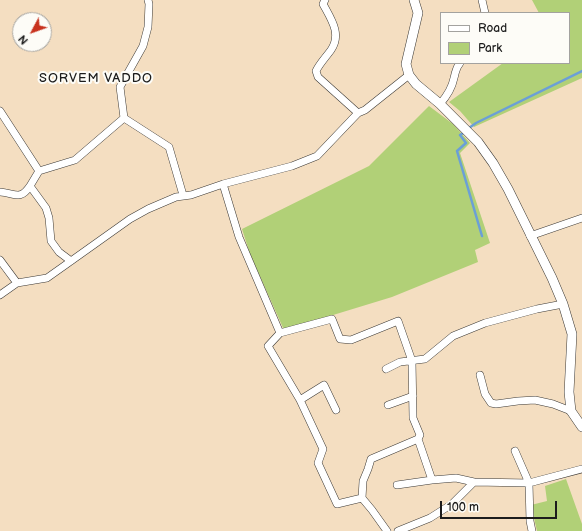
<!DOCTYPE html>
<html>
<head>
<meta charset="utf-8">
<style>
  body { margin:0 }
  #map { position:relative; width:582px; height:531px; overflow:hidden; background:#f4dec1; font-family:"Balsamiq Sans",sans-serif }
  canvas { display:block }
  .legend { position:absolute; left:440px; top:12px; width:130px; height:52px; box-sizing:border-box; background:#fdfcf7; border:1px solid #a3a29f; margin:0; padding:5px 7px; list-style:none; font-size:12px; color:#1c1c1c }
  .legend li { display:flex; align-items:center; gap:8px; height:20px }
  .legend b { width:20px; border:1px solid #a3a29f }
  .north { position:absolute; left:12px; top:12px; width:40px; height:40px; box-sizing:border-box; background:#fdfcf7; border:1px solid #a3a29f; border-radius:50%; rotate:229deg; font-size:11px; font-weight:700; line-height:16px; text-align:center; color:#1c1c1c }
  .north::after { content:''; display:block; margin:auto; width:14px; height:18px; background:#c8321e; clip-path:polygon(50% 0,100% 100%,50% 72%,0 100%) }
  .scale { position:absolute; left:440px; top:501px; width:117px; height:18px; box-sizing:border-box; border:2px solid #1c1c1c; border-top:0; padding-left:5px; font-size:12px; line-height:14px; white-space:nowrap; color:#1c1c1c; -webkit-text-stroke:3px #fdfcf7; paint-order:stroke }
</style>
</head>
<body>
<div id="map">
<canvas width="582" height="531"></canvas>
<ul class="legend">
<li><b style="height:5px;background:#fff"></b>Road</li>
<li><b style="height:11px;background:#b1d077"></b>Park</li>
</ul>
<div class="north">N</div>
<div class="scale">100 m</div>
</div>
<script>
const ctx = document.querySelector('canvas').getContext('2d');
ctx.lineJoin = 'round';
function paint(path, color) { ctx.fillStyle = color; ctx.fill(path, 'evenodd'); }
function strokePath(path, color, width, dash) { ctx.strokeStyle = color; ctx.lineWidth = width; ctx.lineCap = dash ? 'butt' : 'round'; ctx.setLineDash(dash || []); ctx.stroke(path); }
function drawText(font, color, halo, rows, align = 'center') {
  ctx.font = font + ' "Balsamiq Sans",sans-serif'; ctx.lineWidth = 4; ctx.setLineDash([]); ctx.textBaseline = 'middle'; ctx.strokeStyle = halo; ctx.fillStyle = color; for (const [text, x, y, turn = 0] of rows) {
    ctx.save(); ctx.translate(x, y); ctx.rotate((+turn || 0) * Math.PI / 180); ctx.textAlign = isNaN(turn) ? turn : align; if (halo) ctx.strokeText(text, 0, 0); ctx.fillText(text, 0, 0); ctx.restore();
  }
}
const green = new Path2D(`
  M 532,0 L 582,0 L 582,78 L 474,127 L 460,111 L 449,102 L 503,63 L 569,63 L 569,13 L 539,13 Z
  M 429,106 L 453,124 L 470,143 L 460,153 L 490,243 L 475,250 L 478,262 L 392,297 L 284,330 L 250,254 L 242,229 L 369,166 Z
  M 566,479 L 582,524 L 582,531 L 537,531 L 531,505 L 547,501 L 545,486 Z`);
const stream = new Path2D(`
  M 469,128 L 476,123 L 582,71
  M 465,132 L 460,135 L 466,143 L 457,151 L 482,236`);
const minor = new Path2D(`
  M 148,0 L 149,4 L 148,27 L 143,46 L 120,87 L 124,118 L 169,147 L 183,195
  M 325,0 L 323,4 C 331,19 342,34 331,50 C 326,57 320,63 316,71 L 318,77 L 358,113
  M 482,0 L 485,13
  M 440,104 C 447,96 452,88 454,78 C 456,71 455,69 460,63
  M 0,111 L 39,171 L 30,186 L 46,208 L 49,218 L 51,241 L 59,252 L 71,261
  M 39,171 L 75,160 L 124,118
  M 223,184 L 239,237 L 280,333 L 268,346 L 300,400 L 323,449 L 318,463 L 337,504 L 362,498 L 372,510 L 387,531
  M 0,192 C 15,193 20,201 30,186
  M 530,236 L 582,218
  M 0,260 L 17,283 L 47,278 L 71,261 L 130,219 L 148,209 L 176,197 L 191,195 L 223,184 L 292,166 L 317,156 L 358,113 L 365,110 L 409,75
  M 0,295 L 17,283
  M 280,333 L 332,319 L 340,339 L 351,340 L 398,321 L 412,361 L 413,418 L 420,435 L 418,439 L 432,480
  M 386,369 L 400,362 L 425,359 L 453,336 L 485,323 L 537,309 L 563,304
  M 480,375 L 485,394 L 491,403 L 496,404 L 518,401 L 535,400 L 553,404 L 571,411
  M 300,400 L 324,385 L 336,410
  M 388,405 L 413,396
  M 515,451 L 529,483 L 530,521 L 532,531
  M 397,485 L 432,480 L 456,478 L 474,482
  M 362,498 L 363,481 L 368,469 L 371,459 L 418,439
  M 398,531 L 430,518 L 452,504 L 474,482 L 529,483 L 582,469`);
const tertiary = new Path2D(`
  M 414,0 L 418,13 L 406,64 L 409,75 L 416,84 L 440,104 L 478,142 L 493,163 L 508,189 L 552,278 L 563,304 L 572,334 L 569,392 L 571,411 L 582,427`);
const neighbourhoodNames = [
  ["SORVEM VADDO",96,79]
];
paint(green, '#b1d077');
strokePath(stream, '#6b9fd7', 2.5);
strokePath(minor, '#3c3935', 8);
strokePath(tertiary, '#3c3935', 10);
strokePath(minor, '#fff', 7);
strokePath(tertiary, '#fff', 9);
ctx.letterSpacing = '1px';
drawText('13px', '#1c1c1c', '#fdfcf7', neighbourhoodNames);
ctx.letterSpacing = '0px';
</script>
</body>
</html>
